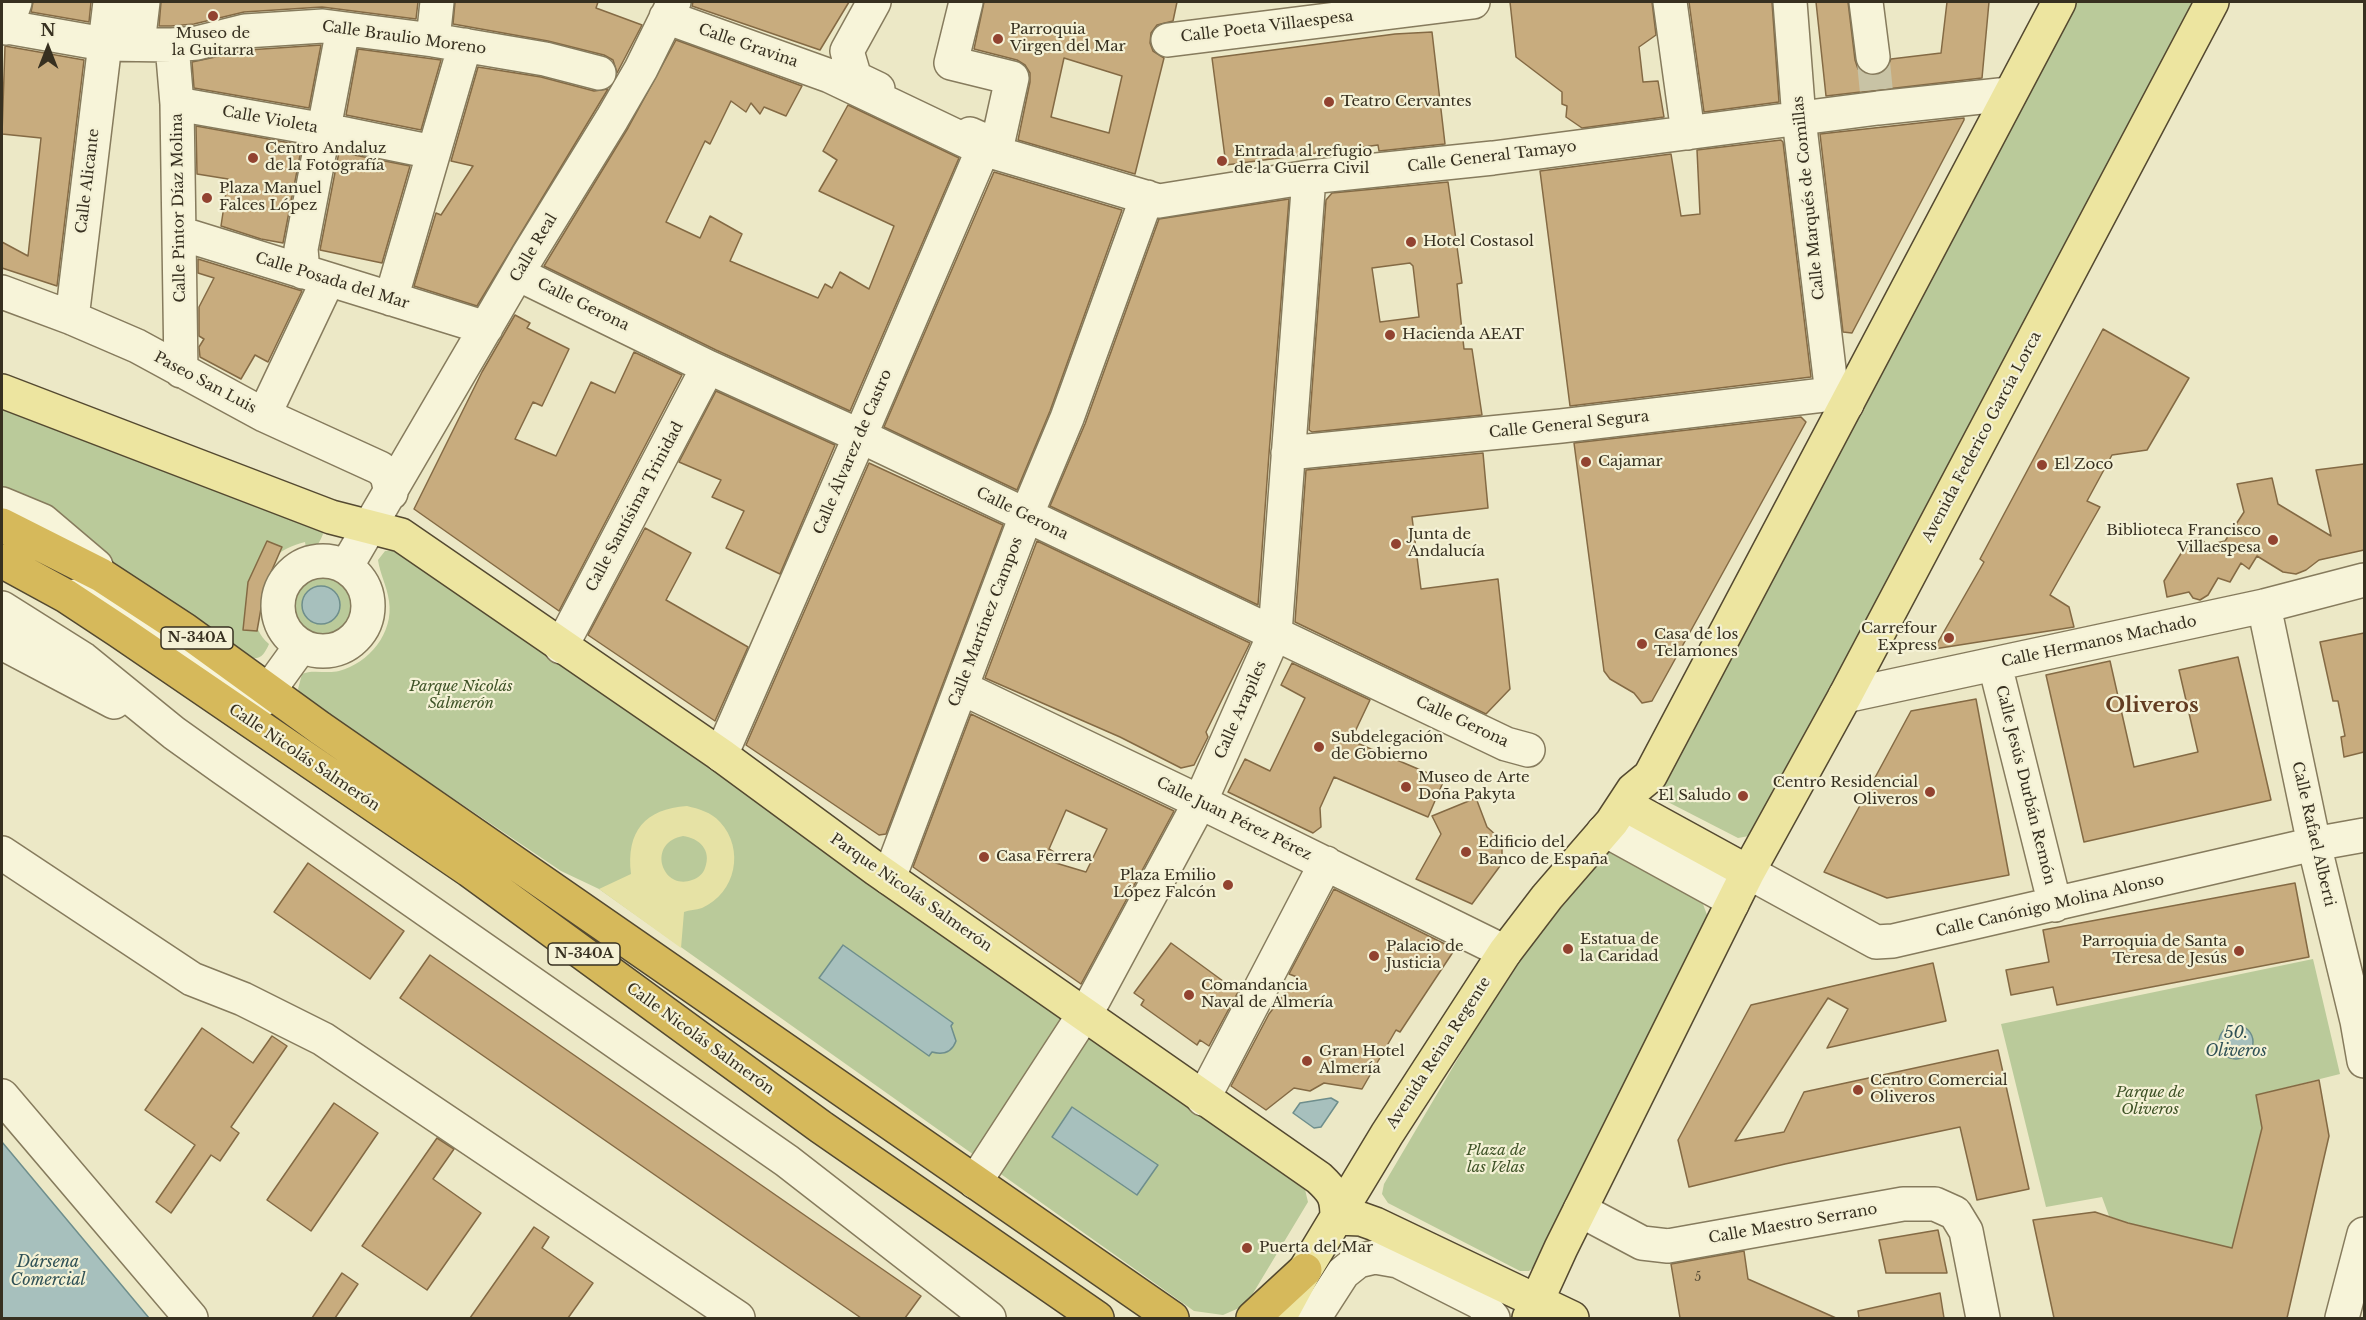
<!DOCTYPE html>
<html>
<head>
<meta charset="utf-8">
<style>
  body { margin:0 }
  #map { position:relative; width:2366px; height:1320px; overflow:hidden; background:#ece8c6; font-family:"Libre Baskerville",serif }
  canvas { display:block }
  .frame { position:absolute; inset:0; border:3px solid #373020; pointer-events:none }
  .north { position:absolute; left:18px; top:18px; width:60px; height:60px; -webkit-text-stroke:4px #f4f1d5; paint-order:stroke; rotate:0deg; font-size:16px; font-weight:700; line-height:24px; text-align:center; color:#373020 }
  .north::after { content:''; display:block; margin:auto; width:21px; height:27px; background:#373020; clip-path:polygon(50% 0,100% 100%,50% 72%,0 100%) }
</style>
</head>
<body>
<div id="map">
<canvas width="2366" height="1320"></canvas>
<div class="frame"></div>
<div class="north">N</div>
</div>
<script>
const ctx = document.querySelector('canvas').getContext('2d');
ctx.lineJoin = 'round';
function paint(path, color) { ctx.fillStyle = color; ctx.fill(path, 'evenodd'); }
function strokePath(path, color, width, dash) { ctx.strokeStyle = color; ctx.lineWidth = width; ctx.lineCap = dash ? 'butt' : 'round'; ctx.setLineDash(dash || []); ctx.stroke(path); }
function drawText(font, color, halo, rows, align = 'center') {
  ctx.font = font + ' "Libre Baskerville",serif'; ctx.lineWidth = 4.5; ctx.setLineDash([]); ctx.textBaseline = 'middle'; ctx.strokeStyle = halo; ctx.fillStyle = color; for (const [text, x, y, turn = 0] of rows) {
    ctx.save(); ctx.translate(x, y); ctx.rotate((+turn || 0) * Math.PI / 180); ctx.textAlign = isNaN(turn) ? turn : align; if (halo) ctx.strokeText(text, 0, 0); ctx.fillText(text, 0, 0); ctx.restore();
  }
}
const green = new Path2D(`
  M 2077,2 L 2196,2 L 1828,696 L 1749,836 L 1738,838 L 1664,800 L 1660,796 L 1658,781 Z
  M 2,398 L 326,526 C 322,537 318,549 307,554 L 305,542 C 293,545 280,550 272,560 C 268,566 266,576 264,583 C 257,604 248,627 269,644 C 265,653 261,660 251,658 L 66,529 L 2,495 Z
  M 401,544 L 1302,1177 L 1308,1202 L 1246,1305 L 1223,1315 L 1194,1311 L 599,889 L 561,871 L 304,698 L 298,689 L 302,674 C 312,669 327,674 339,671 C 369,663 394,633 389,601 C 387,586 380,574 378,560 L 385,551 L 395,550 ZM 842,945 L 953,1023 L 951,1026 L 954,1046 C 948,1054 941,1055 932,1052 L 929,1055 L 820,978 Z
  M288 605a34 34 0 1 1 68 0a34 34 0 1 1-68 0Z
  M 1612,850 L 1700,896 L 1710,923 L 1538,1264 L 1529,1271 L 1520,1271 L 1388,1203 L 1382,1194 L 1384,1184 L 1516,960 L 1593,866 Z
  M 2313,959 L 2340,1074 L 2256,1095 L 2262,1128 L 2232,1248 L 2128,1223 L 2109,1216 L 2102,1197 L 2046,1207 L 2001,1024 Z`);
const sand = new Path2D(`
  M 687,806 C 699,809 711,812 720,822 C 745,849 736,893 702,908 C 696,910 689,910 684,912 L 681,948 L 599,889 L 631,874 C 626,831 645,809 687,806 ZM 683,836 C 699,838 712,850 705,868 C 703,874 698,878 692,880 C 662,891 646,843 683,836 Z`);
const water = new Path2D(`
  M302 605a19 19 0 1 1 38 0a19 19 0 1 1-38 0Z
  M 843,945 L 953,1023 L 951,1026 L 956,1041 C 952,1052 943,1055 932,1052 L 929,1056 L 819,978 Z
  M2219 1042a17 17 0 1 1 34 0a17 17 0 1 1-34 0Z
  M 1331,1098 L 1338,1102 L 1321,1127 L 1314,1128 L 1293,1113 L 1300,1103 Z
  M 1072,1107 L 1158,1165 L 1137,1195 L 1052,1137 Z
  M 2,1142 L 149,1318 L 2,1318 Z`);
const building = new Path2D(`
  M 33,2 L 91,2 L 89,22 L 31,12 Z
  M 161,2 L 418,2 L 416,19 L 322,7 L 244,12 L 194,24 L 171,26 L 159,26 Z
  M 455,2 L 598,2 L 596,8 L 642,25 L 617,73 L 613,60 L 604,55 L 548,41 L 453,24 Z
  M 693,2 L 849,2 L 820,50 L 692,6 Z
  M 984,2 L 1177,2 L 1173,21 L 1157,25 L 1151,33 L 1150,43 L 1153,51 L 1164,58 L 1135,174 L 1018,140 L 1030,82 L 1030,73 L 1025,65 L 1017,60 L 974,49 ZM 1064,58 L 1122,76 L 1109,133 L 1051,117 Z
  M 1510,2 L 1652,2 L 1656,35 L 1639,47 L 1643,82 L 1658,81 L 1664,117 L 1582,128 L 1566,117 L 1567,106 L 1562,104 L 1562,92 L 1516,57 Z
  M 1689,2 L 1772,2 L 1779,102 L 1704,112 Z
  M 1816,2 L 1848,2 L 1855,60 L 1858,69 L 1866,74 L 1875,76 L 1885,72 L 1891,59 L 1941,53 L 1947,2 L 1989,2 L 1982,78 L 1826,96 Z
  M 1432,32 L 1445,144 L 1379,151 L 1378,145 L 1226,165 L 1212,58 L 1395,34 Z
  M 676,40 L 802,86 L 786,116 L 764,107 L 760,114 L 751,103 L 746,112 L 731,101 L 710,144 L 705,141 L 666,222 L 700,238 L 710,216 L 742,234 L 730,261 L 818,298 L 825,284 L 832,288 L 840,272 L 869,289 L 894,226 L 819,191 L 837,160 L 823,151 L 848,105 L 959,158 L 850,411 L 716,350 L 544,266 L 628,128 Z
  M 321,45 L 309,108 L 194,88 L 192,62 L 248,50 Z
  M 5,46 L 84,60 L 57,286 L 2,268 L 2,242 L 28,256 L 41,138 L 2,134 Z
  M 358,49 L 441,60 L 421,130 L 346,115 Z
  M 478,67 L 541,77 L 594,91 L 608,89 L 477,306 L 414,286 L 436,213 L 441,215 L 473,166 L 451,161 Z
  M 1964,118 L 1964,120 L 1852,333 L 1843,332 L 1820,134 Z
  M 196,126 L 302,145 L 283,243 L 261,239 L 221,226 L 228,179 L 197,174 Z
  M 1781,140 L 1783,142 L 1811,377 L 1570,406 L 1540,171 L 1671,154 L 1681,216 L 1700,214 L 1697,150 Z
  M 339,152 L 410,166 L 382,263 L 320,250 Z
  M 994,172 L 1122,210 L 1050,411 L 1017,490 L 884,427 Z
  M 1448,182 L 1462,283 L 1457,284 L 1464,349 L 1472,349 L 1482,415 L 1312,432 L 1309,430 L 1326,200 L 1332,193 ZM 1410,263 L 1413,266 L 1419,317 L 1380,322 L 1372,268 Z
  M 1289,199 L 1269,454 L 1258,605 L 1050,506 L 1085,424 L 1159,219 Z
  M 198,259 L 302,291 L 268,362 L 255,355 L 241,379 L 200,357 L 199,347 L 204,339 L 199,336 L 199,307 L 214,278 L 198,273 Z
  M 515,315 L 530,323 L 527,328 L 569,349 L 542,406 L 533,402 L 515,439 L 556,456 L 591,382 L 615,393 L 634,352 L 682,375 L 559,611 L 414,509 L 482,372 Z
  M 2103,329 L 2189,378 L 2147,450 L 2112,455 L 2087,501 L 2100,507 L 2050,595 L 2069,607 L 2074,627 L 1934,649 L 1984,562 L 1980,559 Z
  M 716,391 L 835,445 L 780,574 L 726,548 L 744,511 L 712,497 L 721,480 L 679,462 Z
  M 1801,417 L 1806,422 L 1652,701 L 1642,703 L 1634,693 L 1610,679 L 1604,671 L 1574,443 Z
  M 1483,453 L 1488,508 L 1412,517 L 1421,589 L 1498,579 L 1510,689 L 1486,714 L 1295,622 L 1306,470 Z
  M 869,463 L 1003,525 L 886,834 L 879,835 L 746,745 Z
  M 2364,464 L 2364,550 L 2319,560 L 2306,570 L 2296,574 L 2283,572 L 2257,556 L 2249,569 L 2241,563 L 2230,582 L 2218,578 L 2208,595 L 2200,600 L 2193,598 L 2189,592 L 2167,597 L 2164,581 L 2190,539 L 2199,538 L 2208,545 L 2225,541 L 2244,512 L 2237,484 L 2272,478 L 2278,504 L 2331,536 L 2316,470 Z
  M 645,528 L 691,553 L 666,600 L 748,647 L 715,721 L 588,635 Z
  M 267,541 L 282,547 L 265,586 L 257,631 L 243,630 L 248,582 Z
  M 1037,541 L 1250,643 L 1206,732 L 1208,737 L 1194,765 L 1181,768 L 1120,737 L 985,678 Z
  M 2364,633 L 2364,752 L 2344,757 L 2341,737 L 2345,736 L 2338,701 L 2333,701 L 2320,642 Z
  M 2238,657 L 2271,800 L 2084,842 L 2046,675 L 2110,661 L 2134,767 L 2198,752 L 2179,670 Z
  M 1292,663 L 1370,700 L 1352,738 L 1358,741 L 1357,743 L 1444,780 L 1428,817 L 1334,777 L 1320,808 L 1321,827 L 1313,833 L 1228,792 L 1245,759 L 1270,771 L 1305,698 L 1281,685 Z
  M 1976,699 L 2009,875 L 1887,898 L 1824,872 L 1911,711 Z
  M 971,714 L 1174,811 L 1081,984 L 913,867 ZM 1066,810 L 1107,829 L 1086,872 L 1049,861 L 1054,852 L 1049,849 Z
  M 1476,798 L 1487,827 L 1498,837 L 1502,848 L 1502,857 L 1500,866 L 1472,904 L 1416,879 L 1441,834 L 1432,816 Z
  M 308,863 L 404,931 L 370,979 L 274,912 Z
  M 2295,883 L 2309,957 L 2057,1005 L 2053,987 L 2011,995 L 2006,970 L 2049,962 L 2043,930 Z
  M 1334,889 L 1455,949 L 1400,1032 L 1396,1030 L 1362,1089 L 1324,1083 L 1310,1091 L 1294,1088 L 1266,1110 L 1231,1086 L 1269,1014 L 1297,977 L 1289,974 Z
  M 1171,943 L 1238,992 L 1209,1046 L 1200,1040 L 1197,1045 L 1141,1005 L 1144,1000 L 1134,993 Z
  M 430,955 L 921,1296 L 905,1318 L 861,1318 L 400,998 Z
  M 1933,963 L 1946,1021 L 1827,1048 L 1848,1009 L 1828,998 L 1735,1141 L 1784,1132 L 1804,1092 L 1998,1050 L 2029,1189 L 1977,1200 L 1960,1127 L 1785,1164 L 1689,1187 L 1678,1140 L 1751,1005 Z
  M 202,1028 L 253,1063 L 272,1036 L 287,1046 L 231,1127 L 239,1133 L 220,1161 L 211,1155 L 171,1213 L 156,1202 L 195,1145 L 145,1110 Z
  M 2319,1080 L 2329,1136 L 2287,1318 L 2054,1318 L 2033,1220 L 2095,1212 L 2128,1223 L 2232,1248 L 2262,1128 L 2256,1095 Z
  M 334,1103 L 378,1133 L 311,1231 L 267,1200 Z
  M 437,1138 L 454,1149 L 433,1179 L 481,1213 L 427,1290 L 362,1246 Z
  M 534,1227 L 549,1237 L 542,1248 L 593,1283 L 568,1318 L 470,1318 Z
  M 1938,1230 L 1947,1273 L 1886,1273 L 1879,1240 Z
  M 1744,1251 L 1748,1279 L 1836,1318 L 1680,1318 L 1671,1264 Z
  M 342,1273 L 358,1284 L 335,1318 L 312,1318 Z
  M 1940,1293 L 1944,1318 L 1859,1318 L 1858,1311 Z`);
const minorTunnel = new Path2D(`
  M 1873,57 L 1878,108`);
const minor = new Path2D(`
  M 874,2 L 847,51 L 855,78 L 878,89
  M 966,2 L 951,63 L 1012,78 L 997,146 L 970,134
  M 1670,2 L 1688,133
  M 1790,2 L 1799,119 L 1832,394
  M 1866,2 L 1873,57
  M 666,17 L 830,76 L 983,149 L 1159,201 L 1309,177 L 1493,158 L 1878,108 L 2009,94
  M 2,26 L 104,44 L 172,45 L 197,43 L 245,31 L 323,26 L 433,40 L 545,59 L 599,73
  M 6,28 L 15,2
  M 433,40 L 437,2
  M 1168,40 L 1473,2
  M 138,44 L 143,2
  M 172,45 L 177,104 L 181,371
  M 177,104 L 325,130 L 433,152
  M 179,233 L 486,328
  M 303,272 L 301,249 L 343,29
  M 518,274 L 708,367 L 860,436 L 1506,744 L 1528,750
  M 2,292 L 72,318 L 137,346 L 264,415 L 380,468 L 387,475 L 391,493
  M 391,299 L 465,45
  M 72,318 L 110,2
  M 264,415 L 328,280
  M 1288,453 L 1561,426 L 1832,394 L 1847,404
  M 2,504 L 43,521 L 96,566
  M278 606a45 45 0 1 1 90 0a45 45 0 1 1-90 0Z
  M 346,567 L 527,257 L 612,119 L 641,69 L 674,2
  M 75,596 L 97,599 L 117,610 L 253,702 L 258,703 L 262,700 L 301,646
  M 2264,606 L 2314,844 L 2357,1021 L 2364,1061
  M 2,608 L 83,659 L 174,733 L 223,768 L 787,1161 L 989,1318
  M 2,643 L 114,702
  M 561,647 L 708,367
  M 1995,665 L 2055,905
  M 962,688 L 1200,802 L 1505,952
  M 1845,696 L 2264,606 L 2364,580
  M 721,755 L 860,436 L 983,149
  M 1603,832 L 1616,836 L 1727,897 L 1732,904
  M 2,853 L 192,979 L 243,999 L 323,1039 L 738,1318
  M 1748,872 L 1876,942 L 1893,941 L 2314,844 L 2364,835
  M 889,878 L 1026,516 L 1067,418 L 1147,197
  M 2,1096 L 191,1318
  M 1203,1099 L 1326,863
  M 975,1182 L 1094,999 L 1200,802 L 1275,633 L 1309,177
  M 1580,1210 L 1642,1243 L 1668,1246 L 1903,1204 L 1935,1204 L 1955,1213 L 1966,1231 L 1983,1318
  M 1314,1318 L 1343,1273 L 1358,1261 L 1375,1257 L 1398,1261 L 1481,1303 L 1493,1318
  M 2342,1318 L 2364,1234`);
const major = new Path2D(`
  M 2,391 L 331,517 L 401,535 L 721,755 L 876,869 L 1319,1178 C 1334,1192 1337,1197 1337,1218
  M 1624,804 L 1748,872
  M 1337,1218 L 1361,1219 L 1375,1224 L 1572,1318
  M 1279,1318 L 1305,1270 L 1387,1134 L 1505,952 L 1547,897 L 1612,822 L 1633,790 L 1650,776 L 2059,2
  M 1529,1318 L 1561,1248 L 1748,872 L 1845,696 L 2212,2`);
const highway = new Path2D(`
  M 2,525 L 101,575 L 185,630 L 320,728 L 1172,1318
  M 2,561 L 66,596 L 119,631 L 469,870 L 821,1127 L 1097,1318
  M 1253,1318 L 1305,1270`);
const markers = [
  [213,16,6,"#924330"],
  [998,39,6,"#924330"],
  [1329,102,6,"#924330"],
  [253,158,6,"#924330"],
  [1222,161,6,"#924330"],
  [207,198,6,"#924330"],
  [1411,242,6,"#924330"],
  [1390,335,6,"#924330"],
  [1586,462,6,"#924330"],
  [2042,465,6,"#924330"],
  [2273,540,6,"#924330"],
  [1396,544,6,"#924330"],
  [1949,638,6,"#924330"],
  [1642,644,6,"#924330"],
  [1319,747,6,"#924330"],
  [1406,787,6,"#924330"],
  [1930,792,6,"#924330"],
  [1743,796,6,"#924330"],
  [1466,852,6,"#924330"],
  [984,857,6,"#924330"],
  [1228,885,6,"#924330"],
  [1568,949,6,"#924330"],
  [2239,951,6,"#924330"],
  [1374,956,6,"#924330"],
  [1189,995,6,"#924330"],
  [1307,1061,6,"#924330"],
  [1858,1090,6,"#924330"],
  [1247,1248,6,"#924330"]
];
const numberNames = [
  ["5",1698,1278]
];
const shields = [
  [197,638,72],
  [584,954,72]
];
const shieldNames = [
  ["N-340A",197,638],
  ["N-340A",584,954]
];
const streetNames = [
  ["Calle Poeta Villaespesa",1267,27,-7],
  ["Calle Braulio Moreno",404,38,8],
  ["Calle Gravina",748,46,19],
  ["Calle Violeta",270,120,10],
  ["Calle General Tamayo",1492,157,-7],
  ["Calle Alicante",88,181,-83],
  ["Calle Marqués de Comillas",1809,198,-96],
  ["Calle Pintor Díaz Molina",179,208,-91],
  ["Calle Real",534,248,-59],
  ["Calle Posada del Mar",332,281,17],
  ["Calle Gerona",583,305,26],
  ["Paseo San Luis",205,383,28],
  ["Calle General Segura",1569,425,-6],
  ["Avenida Federico García Lorca",1982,437,-62],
  ["Calle Álvarez de Castro",853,452,-67],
  ["Calle Santísima Trinidad",635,507,-62],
  ["Calle Gerona",1022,514,26],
  ["Calle Martínez Campos",986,622,-69],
  ["Calle Hermanos Machado",2099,642,-12],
  ["Calle Arapiles",1241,710,-66],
  ["Calle Gerona",1462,722,25],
  ["Calle Nicolás Salmerón",304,758,34],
  ["Calle Jesús Durbán Remón",2025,785,76],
  ["Calle Juan Pérez Pérez",1234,819,26],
  ["Calle Rafael Alberti",2313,834,77],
  ["Parque Nicolás Salmerón",911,893,35],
  ["Calle Canónigo Molina Alonso",2050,906,-13],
  ["Calle Nicolás Salmerón",700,1039,36],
  ["Avenida Reina Regente",1439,1053,-57],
  ["Calle Maestro Serrano",1793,1224,-10]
];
const poiNames = [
  ["Parroquia",1010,30],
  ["Virgen del Mar",1010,47],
  ["Museo de",213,34,"center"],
  ["la Guitarra",213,51,"center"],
  ["Teatro Cervantes",1341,102],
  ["Centro Andaluz",265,149],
  ["de la Fotografía",265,166],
  ["Entrada al refugio",1234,152],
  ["de la Guerra Civil",1234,169],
  ["Plaza Manuel",219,189],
  ["Falces López",219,206],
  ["Hotel Costasol",1423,242],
  ["Hacienda AEAT",1402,335],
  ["Cajamar",1598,462],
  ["El Zoco",2054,465],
  ["Biblioteca Francisco",2261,531,"right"],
  ["Villaespesa",2261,548,"right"],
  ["Junta de",1408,535],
  ["Andalucía",1408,552],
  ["Carrefour",1937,629,"right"],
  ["Express",1937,646,"right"],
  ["Casa de los",1654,635],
  ["Telamones",1654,652],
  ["Subdelegación",1331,738],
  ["de Gobierno",1331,755],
  ["Museo de Arte",1418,778],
  ["Doña Pakyta",1418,795],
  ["Centro Residencial",1918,783,"right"],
  ["Oliveros",1918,800,"right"],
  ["El Saludo",1731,796,"right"],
  ["Edificio del",1478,843],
  ["Banco de España",1478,860],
  ["Casa Ferrera",996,857],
  ["Plaza Emilio",1216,876,"right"],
  ["López Falcón",1216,893,"right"],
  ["Estatua de",1580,940],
  ["la Caridad",1580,957],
  ["Parroquia de Santa",2227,942,"right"],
  ["Teresa de Jesús",2227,959,"right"],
  ["Palacio de",1386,947],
  ["Justicia",1386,964],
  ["Comandancia",1201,986],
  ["Naval de Almería",1201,1003],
  ["Gran Hotel",1319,1052],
  ["Almería",1319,1069],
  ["Centro Comercial",1870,1081],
  ["Oliveros",1870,1098],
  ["Puerta del Mar",1259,1248]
];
const parkNames = [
  ["Parque Nicolás",461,687],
  ["Salmerón",461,704],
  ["Parque de",2150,1093],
  ["Oliveros",2150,1110],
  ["Plaza de",1496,1151],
  ["las Velas",1496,1168]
];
const waterNames = [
  ["50.",2236,1033],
  ["Oliveros",2236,1051],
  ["Dársena",48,1262],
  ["Comercial",48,1280]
];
const districtNames = [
  ["Oliveros",2152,706]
];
paint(green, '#baca9a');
paint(sand, '#e6e2a5');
paint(water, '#a7c0bd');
strokePath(water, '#6e8e8c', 1.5);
paint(building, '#c8ac7e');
strokePath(building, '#846a44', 1.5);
strokePath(minorTunnel, '#c8c3a5', 33, [33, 16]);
strokePath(minor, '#867b5d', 36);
strokePath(major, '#544930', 36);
strokePath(highway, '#544930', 36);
strokePath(minor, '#f7f4d9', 33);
strokePath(major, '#ede5a0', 33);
strokePath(highway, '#d6b95b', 33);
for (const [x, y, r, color] of markers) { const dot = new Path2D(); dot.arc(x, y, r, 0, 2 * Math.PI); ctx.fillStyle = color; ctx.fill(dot); strokePath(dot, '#f4f1d5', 2); }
drawText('12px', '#5b4f38', null, numberNames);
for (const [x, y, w] of shields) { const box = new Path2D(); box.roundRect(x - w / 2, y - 11, w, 22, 4.5); ctx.fillStyle = '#f4f1d5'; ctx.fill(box); strokePath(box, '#373020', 1.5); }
drawText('bold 14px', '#373020', null, shieldNames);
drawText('15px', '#373020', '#f4f1d5', streetNames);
drawText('15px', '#373020', '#f4f1d5', poiNames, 'left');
drawText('italic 15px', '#3f5327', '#f4f1d5', parkNames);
drawText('italic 16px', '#305156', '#f4f1d5', waterNames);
drawText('bold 21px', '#623c21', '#f4f1d5', districtNames);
</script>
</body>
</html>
